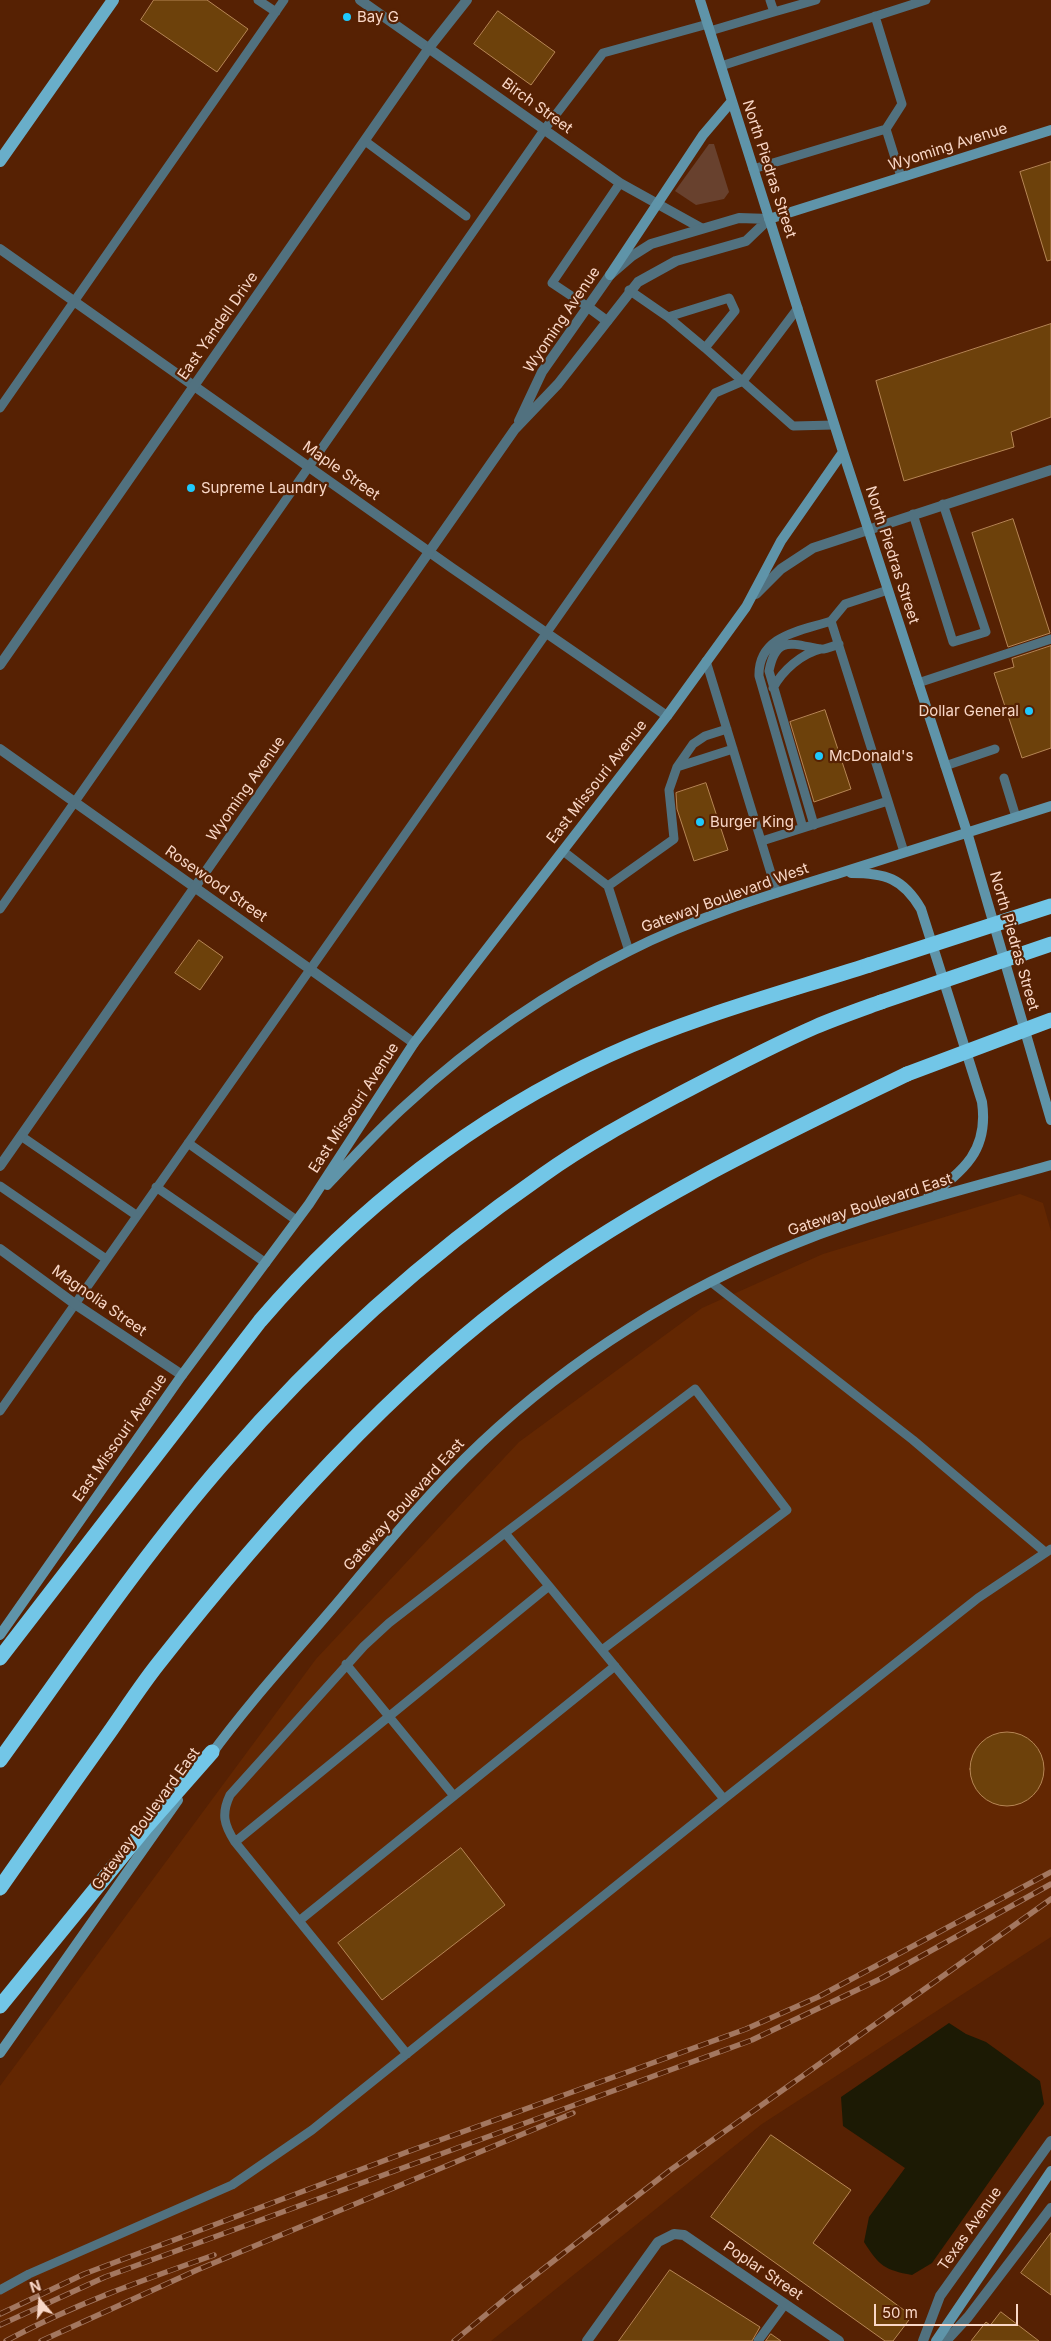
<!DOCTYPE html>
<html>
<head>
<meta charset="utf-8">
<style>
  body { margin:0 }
  #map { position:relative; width:1051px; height:2341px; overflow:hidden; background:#562103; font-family:Inter,sans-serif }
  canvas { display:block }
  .north { position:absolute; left:15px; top:2276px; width:50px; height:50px; -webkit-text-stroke:4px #562103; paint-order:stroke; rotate:342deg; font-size:14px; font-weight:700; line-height:20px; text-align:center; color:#f9d7c7 }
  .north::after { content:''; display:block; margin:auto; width:18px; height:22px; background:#f9d7c7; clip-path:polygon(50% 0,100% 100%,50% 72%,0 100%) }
  .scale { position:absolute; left:874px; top:2304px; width:144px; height:22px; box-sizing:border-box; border:2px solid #f9d7c7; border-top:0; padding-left:6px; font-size:15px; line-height:18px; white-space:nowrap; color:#f9d7c7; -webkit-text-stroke:4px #562103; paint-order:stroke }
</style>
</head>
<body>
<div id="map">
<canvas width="1051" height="2341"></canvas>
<div class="north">N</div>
<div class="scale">50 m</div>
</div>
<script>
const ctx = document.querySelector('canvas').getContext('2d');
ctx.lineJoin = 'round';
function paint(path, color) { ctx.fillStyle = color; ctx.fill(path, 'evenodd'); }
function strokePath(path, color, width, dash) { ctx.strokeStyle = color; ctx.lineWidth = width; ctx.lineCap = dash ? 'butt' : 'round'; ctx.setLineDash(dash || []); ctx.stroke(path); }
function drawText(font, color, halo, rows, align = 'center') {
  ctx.font = font + ' Inter,sans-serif'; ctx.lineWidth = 4.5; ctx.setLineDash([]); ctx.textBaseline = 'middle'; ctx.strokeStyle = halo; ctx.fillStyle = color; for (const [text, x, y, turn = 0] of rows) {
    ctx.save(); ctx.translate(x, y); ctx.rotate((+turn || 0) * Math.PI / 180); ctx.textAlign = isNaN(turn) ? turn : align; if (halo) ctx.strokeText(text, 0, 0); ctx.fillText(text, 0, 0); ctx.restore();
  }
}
const built = new Path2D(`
  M 1020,1194 L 1043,1203 L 1051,1231 L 1051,1937 L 762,2124 L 491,2341 L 0,2341 L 0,2086 L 316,1659 L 519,1442 L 702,1308 L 823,1254 Z`);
const green = new Path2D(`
  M 709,144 L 714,144 L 729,192 L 724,199 L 696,205 L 675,191 Z`);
const water = new Path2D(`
  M 949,2023 L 966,2034 L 986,2042 L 1040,2081 L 1044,2104 L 932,2263 L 912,2275 C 885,2270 879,2266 864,2242 L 869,2217 L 905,2168 L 843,2126 L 841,2097 Z`);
const building = new Path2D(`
  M 154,0 L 207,0 L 248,29 L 217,72 L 141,20 Z
  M 498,11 L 555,52 L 531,85 L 474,44 Z
  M 1051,162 L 1051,260 L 1047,261 L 1020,172 Z
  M 1051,324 L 1051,417 L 1011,432 L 1014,447 L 904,481 L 876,381 Z
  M 1013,519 L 1050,633 L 1008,647 L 972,533 Z
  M 1051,646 L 1051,748 L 1022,758 L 994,673 L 1014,667 L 1012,659 Z
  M 825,710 L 851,789 L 814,802 L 790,722 Z
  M 706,783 L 728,850 L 694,861 L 677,809 L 676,793 Z
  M 199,940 L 223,957 L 200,990 L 175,973 Z
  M970 1769a37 37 0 1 1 74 0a37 37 0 1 1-74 0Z
  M 461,1848 L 505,1905 L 382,2000 L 338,1943 Z
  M 771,2135 L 851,2190 L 813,2243 L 912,2316 L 893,2341 L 885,2341 L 711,2217 Z
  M 1051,2233 L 1051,2295 L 1021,2273 Z
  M 670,2270 L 760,2327 L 752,2341 L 619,2341 Z
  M 1001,2312 L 1039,2341 L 971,2341 L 986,2322 L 990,2325 Z
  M 771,2334 L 781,2341 L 766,2341 Z`);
const service = new Path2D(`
  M 258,0 L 276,12
  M 770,0 L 774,12 L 816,0
  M 875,16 L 902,104 L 886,129
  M 710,31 L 774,12
  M 721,66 L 926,0
  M 365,141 L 466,216
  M 753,169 L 886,129 L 901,177
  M 629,290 L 668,317 L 729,298 L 735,311 L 705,348 L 668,317
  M 588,307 L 552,283 L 620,183
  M 705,348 L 793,426 L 834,425
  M 0,408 L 284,0
  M 913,514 L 953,642 L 986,632 L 943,504
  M 888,590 L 845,604 L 831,621 L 888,801
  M 706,661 L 777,893
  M 918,683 L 1051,639
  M 773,688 C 783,670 801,654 821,649
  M 945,766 L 995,749
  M 677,767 L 733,749
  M 1004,778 L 1016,817
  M 814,825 L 769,671 C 776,635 792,644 820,649 C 825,650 833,646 839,644
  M 803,828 L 759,676 C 758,635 801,631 831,621
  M 762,841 L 888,801 L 904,852
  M 563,851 L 608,886 L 629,951
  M 608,886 L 674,839 L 669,790 L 677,767 L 693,744 L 705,736 L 727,729
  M 0,909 L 544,130 L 603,53 L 708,24
  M 21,1136 L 136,1215
  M 188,1143 L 296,1220
  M 0,1186 L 106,1259
  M 156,1187 L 266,1263
  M 711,1282 L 913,1440 L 1045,1552
  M 0,1411 L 715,393 L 743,381 L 798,308
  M 505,1533 L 695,1389 L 787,1510 L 602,1650
  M 346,1664 L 454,1796
  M 724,1799 L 978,1598 L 1051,1549
  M 235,1842 C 224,1825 221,1814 230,1795 L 364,1646 L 389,1623 L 505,1533 L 549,1586
  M 299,1921 L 615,1666
  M 0,2290 L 29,2274 L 232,2185 L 312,2130 L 724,1799 L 549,1586 L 235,1842 L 407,2054
  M 758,2341 L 785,2304`);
const minor = new Path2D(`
  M 360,0 L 620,183 L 701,228
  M 0,249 L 452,568 L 667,716
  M 588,307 L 607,321
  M 756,594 L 781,569 L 813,548 L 1051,470
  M 0,749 L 414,1043
  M 0,1249 L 75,1304 L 182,1375
  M 587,2341 L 658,2242 L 674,2234 L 684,2235 L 839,2341`);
const tertiary = new Path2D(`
  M 519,421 L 542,372 L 610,275 L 632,256 L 651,244 L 739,218 L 769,219
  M 0,665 L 429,48 L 467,0
  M 0,1166 L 515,429 L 558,384 L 638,282 L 676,261 L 746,241 L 769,219
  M 923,2341 L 940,2296 L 1051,2141
  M 946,2341 L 968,2317 L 1051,2208`);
const secondary = new Path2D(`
  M 700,0 L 843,452 L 967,832 L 1051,1120
  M 769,219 L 1051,130
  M 610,275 L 703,135 L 732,101
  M 851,873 C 885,873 903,878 921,909 L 982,1102 C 989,1151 964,1170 928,1197
  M 327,1185 C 353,1158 378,1130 406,1105 C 472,1044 548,991 629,951 C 696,917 769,895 840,873 C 911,851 981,828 1051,806
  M 0,1635 L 182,1375 L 309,1204 L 414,1043 L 667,716 L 746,607 L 781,541 L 843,452
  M 210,1756 C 247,1705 291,1657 332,1609 C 380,1552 427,1494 481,1443 C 571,1358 682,1288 797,1243 C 880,1210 966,1189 1051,1165
  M 0,2053 L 178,1800
  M 936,2341 L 1051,2171`);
const primary = new Path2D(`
  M 0,161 L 113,0`);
const motorway = new Path2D(`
  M 0,1658 L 260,1321 C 355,1210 475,1116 609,1055 C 692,1017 782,993 869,965
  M 0,1760 C 73,1659 143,1555 225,1461 C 318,1353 426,1256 543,1175 C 585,1145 631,1120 676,1096 C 722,1072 767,1048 815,1027 C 836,1018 859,1010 881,1002
  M 0,1888 C 35,1838 69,1789 104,1740 C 122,1715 139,1688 158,1664 C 266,1527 391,1385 532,1283 C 648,1198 778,1137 907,1074
  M 0,2006 L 146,1827 L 212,1752`);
const rail = new Path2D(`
  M 0,2314 L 84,2274 L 407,2152 L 746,2029 L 818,1997 L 1051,1872
  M 0,2325 L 105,2277 L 752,2040 L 880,1979 L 1051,1884
  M 6,2341 C 72,2305 143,2280 214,2255
  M 41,2341 L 197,2270 L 573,2113
  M 454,2341 L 511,2294 L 669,2171 L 1051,1899`);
const motorwayBridge = new Path2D(`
  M 869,965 L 1051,906
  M 881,1002 L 1051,944
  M 907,1074 L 1051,1020`);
const markers = [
  [347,17,5,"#1fc9fd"],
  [191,488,5,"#1fc9fd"],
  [1029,711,5,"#1fc9fd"],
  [819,756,5,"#1fc9fd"],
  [700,822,5,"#1fc9fd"]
];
const poiNames = [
  ["Bay G",357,17],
  ["Supreme Laundry",201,488],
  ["Dollar General",1019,711,"right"],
  ["McDonald's",829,756],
  ["Burger King",710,822]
];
const streetNames = [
  ["Birch Street",537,106,36],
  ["Wyoming Avenue",948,147,-18],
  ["North Piedras Street",769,169,72],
  ["Wyoming Avenue",562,320,-56],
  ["East Yandell Drive",218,326,-55],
  ["Maple Street",341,471,35],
  ["North Piedras Street",892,555,72],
  ["East Missouri Avenue",597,782,-52],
  ["Wyoming Avenue",246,789,-55],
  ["Rosewood Street",216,884,35],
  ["Gateway Boulevard West",725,898,-20],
  ["North Piedras Street",1014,941,74],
  ["East Missouri Avenue",354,1108,-57],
  ["Gateway Boulevard East",870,1205,-18],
  ["Magnolia Street",99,1301,35],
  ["East Missouri Avenue",120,1438,-55],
  ["Gateway Boulevard East",404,1505,-48],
  ["Gateway Boulevard East",146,1819,-54],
  ["Texas Avenue",970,2229,-55],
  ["Poplar Street",763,2271,34]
];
paint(built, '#632702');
paint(green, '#68412e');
paint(water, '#1c1a04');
paint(building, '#6d410b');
strokePath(building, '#b68655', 1);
strokePath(service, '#51717f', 9);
strokePath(minor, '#51717f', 10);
strokePath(tertiary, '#51717f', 10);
strokePath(secondary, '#5f94a9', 10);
strokePath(primary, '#69aec9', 12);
strokePath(motorway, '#72c6e7', 15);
strokePath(rail, '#a37760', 5.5);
strokePath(rail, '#562103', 4, [11]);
strokePath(motorwayBridge, '#72c6e7', 15);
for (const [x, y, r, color] of markers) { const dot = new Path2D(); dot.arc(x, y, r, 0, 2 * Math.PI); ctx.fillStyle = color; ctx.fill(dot); strokePath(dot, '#562103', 2); }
drawText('15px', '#f9d7c7', '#562103', poiNames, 'left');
drawText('15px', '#f9d7c7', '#562103', streetNames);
</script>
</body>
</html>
